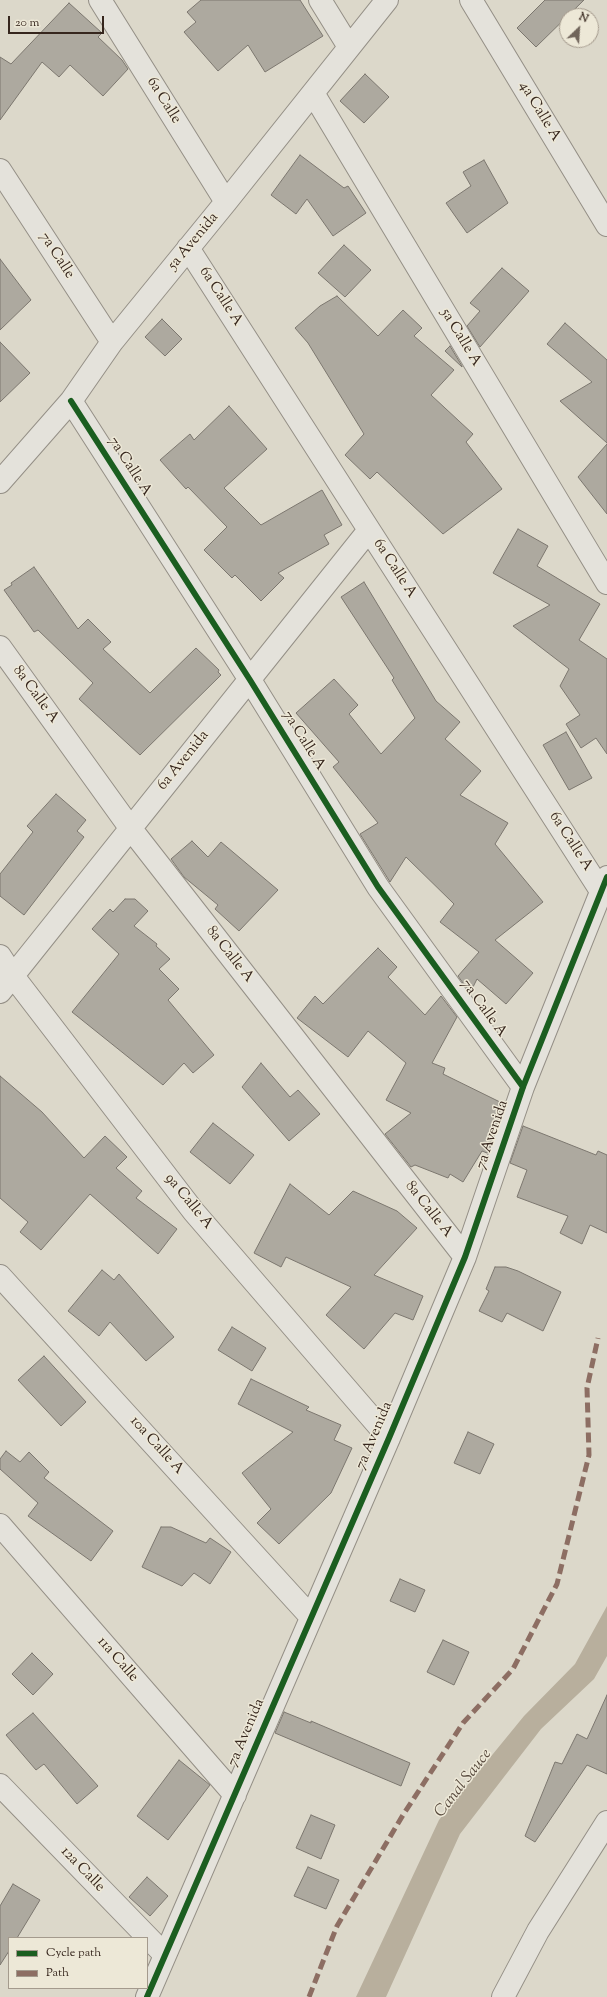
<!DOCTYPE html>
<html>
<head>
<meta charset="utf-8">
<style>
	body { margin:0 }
	#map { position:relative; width:607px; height:1997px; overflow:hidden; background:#dcd8ca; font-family:"Sorts Mill Goudy",serif }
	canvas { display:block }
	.legend { position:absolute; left:8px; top:1937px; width:140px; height:52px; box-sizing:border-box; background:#ede8d7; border:1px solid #a49a8d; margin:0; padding:5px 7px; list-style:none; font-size:12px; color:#36261d }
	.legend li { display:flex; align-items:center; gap:8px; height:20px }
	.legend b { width:20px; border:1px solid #a49a8d }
	.north { position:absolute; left:559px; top:8px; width:40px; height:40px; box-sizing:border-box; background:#ede8d7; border:1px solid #a49a8d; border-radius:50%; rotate:25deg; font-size:11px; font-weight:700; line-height:16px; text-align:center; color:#36261d }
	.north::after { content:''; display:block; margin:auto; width:14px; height:18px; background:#70645a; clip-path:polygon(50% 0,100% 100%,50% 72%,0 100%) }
	.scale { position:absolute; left:8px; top:16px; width:96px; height:18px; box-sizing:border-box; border:2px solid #36261d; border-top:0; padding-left:5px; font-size:12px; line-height:14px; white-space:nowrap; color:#36261d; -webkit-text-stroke:3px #ede8d7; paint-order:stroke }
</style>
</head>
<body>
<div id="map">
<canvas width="607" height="1997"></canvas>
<ul class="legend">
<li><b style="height:5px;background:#1b5e20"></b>Cycle path</li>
<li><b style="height:5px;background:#8d6e63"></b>Path</li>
</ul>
<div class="north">N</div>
<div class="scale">20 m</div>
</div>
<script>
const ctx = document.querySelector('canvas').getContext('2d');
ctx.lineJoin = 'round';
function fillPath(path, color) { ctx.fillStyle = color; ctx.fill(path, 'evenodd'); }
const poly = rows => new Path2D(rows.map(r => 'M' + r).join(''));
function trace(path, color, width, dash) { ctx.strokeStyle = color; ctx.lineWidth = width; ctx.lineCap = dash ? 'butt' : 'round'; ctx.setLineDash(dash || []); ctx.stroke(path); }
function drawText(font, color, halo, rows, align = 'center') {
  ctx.font = font + ' "Sorts Mill Goudy",serif'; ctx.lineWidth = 3; ctx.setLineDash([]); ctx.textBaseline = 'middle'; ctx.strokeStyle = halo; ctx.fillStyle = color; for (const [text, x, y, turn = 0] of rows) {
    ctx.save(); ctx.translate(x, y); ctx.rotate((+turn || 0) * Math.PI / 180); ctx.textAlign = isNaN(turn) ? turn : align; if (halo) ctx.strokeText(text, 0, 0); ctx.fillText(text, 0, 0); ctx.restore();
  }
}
const water = poly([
	[607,1606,607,1656,594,1679,541,1729,460,1834,386,1997,356,1997,439,1820,524,1716,575,1664]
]);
const building = poly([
	[201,0,300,0,323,36,265,72,248,45,218,71,184,32,196,22,187,12,201,0],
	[545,0,584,0,536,47,517,28,545,0],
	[69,3,102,33,98,37,122,60,128,69,103,96,70,65,59,77,42,62,0,120,0,57,11,64,69,3],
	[365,74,389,97,364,123,340,101,365,74],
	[300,155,344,188,348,186,366,213,333,236,307,199,296,214,271,195,300,155],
	[484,160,508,203,467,233,446,203,471,186,463,172,484,160],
	[344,245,371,270,345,297,318,273,344,245],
	[0,259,31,300,0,330,0,259],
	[502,268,529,291,480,347,467,326,480,311,470,303,502,268],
	[337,296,378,336,403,310,422,328,414,336,454,370,431,395,473,434,466,442,502,489,443,534,377,472,370,479,345,455,364,434,308,343,295,328,320,306,337,296],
	[162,319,182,339,165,356,145,337,162,319],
	[565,323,607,360,607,443,560,401,592,382,547,344,565,323],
	[0,342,30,373,0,402,0,342],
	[450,346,462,366,462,367,445,351,450,346],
	[229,406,267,449,224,488,261,525,322,490,342,525,324,535,329,544,278,573,284,578,261,601,235,575,232,578,204,550,227,527,188,487,186,489,160,460,190,434,194,440,229,406],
	[607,444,607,514,578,477,607,444],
	[518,529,548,546,537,566,600,604,579,640,607,659,607,754,596,738,581,748,566,724,580,715,560,686,569,669,513,626,550,605,493,573,518,529],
	[34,567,78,629,88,619,111,642,103,649,150,693,196,648,219,670,218,672,221,675,140,755,79,699,93,683,38,630,34,632,4,590,12,585,11,583,34,567],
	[364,582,436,701,460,722,445,739,481,771,460,795,508,823,495,844,543,902,495,940,533,973,506,1004,477,979,470,993,458,976,479,952,440,922,454,904,406,857,390,882,360,834,378,823,333,767,339,762,296,713,334,679,358,705,349,714,381,754,415,718,392,680,394,678,341,597,364,582],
	[566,732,592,778,569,790,543,745,566,732],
	[56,794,86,820,77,831,84,837,24,915,0,896,0,874,33,832,27,826,56,794],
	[192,841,208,857,221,842,278,890,239,931,215,909,218,905,184,877,171,859,192,841],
	[125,899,135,899,148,911,134,926,157,944,156,946,170,959,159,969,179,989,168,1000,214,1055,193,1073,184,1063,163,1085,72,1012,119,954,92,929,110,909,113,912,125,899],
	[378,948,397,967,388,977,425,1015,441,996,457,1017,432,1063,445,1068,443,1074,504,1104,498,1115,500,1116,487,1153,482,1151,463,1182,450,1174,448,1178,415,1165,411,1167,385,1134,411,1113,386,1100,406,1063,368,1031,348,1057,297,1018,315,996,323,1004,378,948],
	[261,1063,290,1097,298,1090,320,1114,289,1141,242,1087,261,1063],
	[0,1076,42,1112,84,1158,105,1136,127,1157,116,1168,142,1191,136,1198,177,1229,158,1254,90,1194,41,1250,20,1232,28,1222,0,1198,0,1076],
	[213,1123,254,1155,230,1184,190,1152,213,1123],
	[523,1126,596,1155,598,1151,607,1155,607,1233,590,1225,582,1244,560,1233,568,1216,517,1197,527,1170,510,1163,523,1126],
	[290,1184,329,1215,353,1191,397,1211,417,1228,374,1275,423,1296,413,1320,395,1313,364,1349,326,1315,351,1287,286,1257,281,1267,254,1253,290,1184],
	[495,1267,506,1267,518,1271,561,1292,543,1331,507,1313,502,1322,479,1311,489,1291,486,1289,495,1267],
	[102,1270,114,1280,119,1274,174,1337,146,1361,110,1322,99,1336,68,1311,102,1270],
	[232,1327,266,1348,252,1371,218,1350,232,1327],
	[44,1356,86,1402,61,1426,18,1380,44,1356],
	[251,1379,309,1407,306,1410,341,1425,334,1440,352,1448,331,1493,279,1544,257,1523,271,1509,242,1473,293,1432,238,1404,251,1379],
	[468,1432,494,1444,480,1474,454,1463,468,1432],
	[6,1451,20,1462,29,1452,49,1472,44,1478,113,1531,91,1561,28,1516,38,1503,0,1469,0,1459,6,1451],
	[161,1527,171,1527,206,1543,210,1538,231,1552,210,1584,194,1573,182,1586,142,1567,161,1527],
	[400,1579,425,1590,415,1612,390,1601,400,1579],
	[443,1640,469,1652,454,1685,427,1672,443,1640],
	[32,1653,53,1674,33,1695,12,1674,32,1653],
	[607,1695,607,1774,587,1765,535,1842,525,1836,555,1762,562,1764,577,1734,587,1739,607,1695],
	[284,1712,311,1723,311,1721,410,1763,401,1786,275,1733,284,1712],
	[33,1713,98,1786,77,1804,44,1764,36,1770,6,1735,33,1713],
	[179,1760,210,1785,168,1840,137,1816,179,1760],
	[311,1815,335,1825,321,1859,296,1848,311,1815],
	[308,1867,339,1880,326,1909,294,1896,308,1867],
	[147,1877,168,1896,150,1916,129,1897,147,1877],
	[13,1884,40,1900,17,1938,9,1938,9,1951,0,1965,0,1906,13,1884]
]);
const minor = poly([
	[100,0,226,202],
	[320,0,349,47],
	[471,0,607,225],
	[313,93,607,583],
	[0,170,112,342],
	[188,248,601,891],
	[71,401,250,680,378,887,523,1087],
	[0,482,71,401,112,342,226,202,387,0],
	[0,647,131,829,465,1257],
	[0,956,13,976,194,1212,389,1438],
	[0,992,369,530],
	[0,1276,311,1617],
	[0,1525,235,1795],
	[0,1785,165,1955],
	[147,1997,389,1438,465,1257,523,1087,607,877],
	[503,1997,538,1931,607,1822]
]);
const quiet = poly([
	[309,1997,337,1926,403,1815,463,1723,513,1669,557,1584,589,1455,587,1388,598,1338]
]);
const cycleway = poly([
	[71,401,250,680,378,887,523,1087],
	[147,1997,389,1438,465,1257,523,1087,607,877]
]);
const streetNames = [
	["6a Calle",163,101,58],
	["4a Calle A",539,112,59],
	["5a Avenida",194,242,-50],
	["7a Calle",56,256,57],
	["6a Calle A",220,297,57],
	["5a Calle A",460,338,59],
	["7a Calle A",129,467,57],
	["6a Calle A",394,569,57],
	["8a Calle A",35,695,54],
	["7a Calle A",303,741,58],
	["6a Avenida",184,761,-51],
	["6a Calle A",570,842,57],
	["8a Calle A",229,955,52],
	["7a Calle A",483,1009,54],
	["7a Avenida",493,1135,-71],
	["9a Calle A",188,1202,51],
	["8a Calle A",428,1210,52],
	["7a Avenida",375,1436,-67],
	["10a Calle A",156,1446,48],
	["11a Calle",117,1660,49],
	["7a Avenida",247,1733,-67],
	["12a Calle",82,1870,46]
];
const waterNames = [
	["Canal Sauce",464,1784,-52]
];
fillPath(water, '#b8af9d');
fillPath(building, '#ada99f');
trace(building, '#7c776f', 1);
trace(minor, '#948f86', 24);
trace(minor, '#e4e2db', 22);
trace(quiet, '#8d6e63', 5, [10, 5]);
trace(cycleway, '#1b5e20', 6);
drawText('15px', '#36261d', '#ede8d7', streetNames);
drawText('italic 16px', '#584a3e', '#ede8d7', waterNames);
</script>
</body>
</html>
